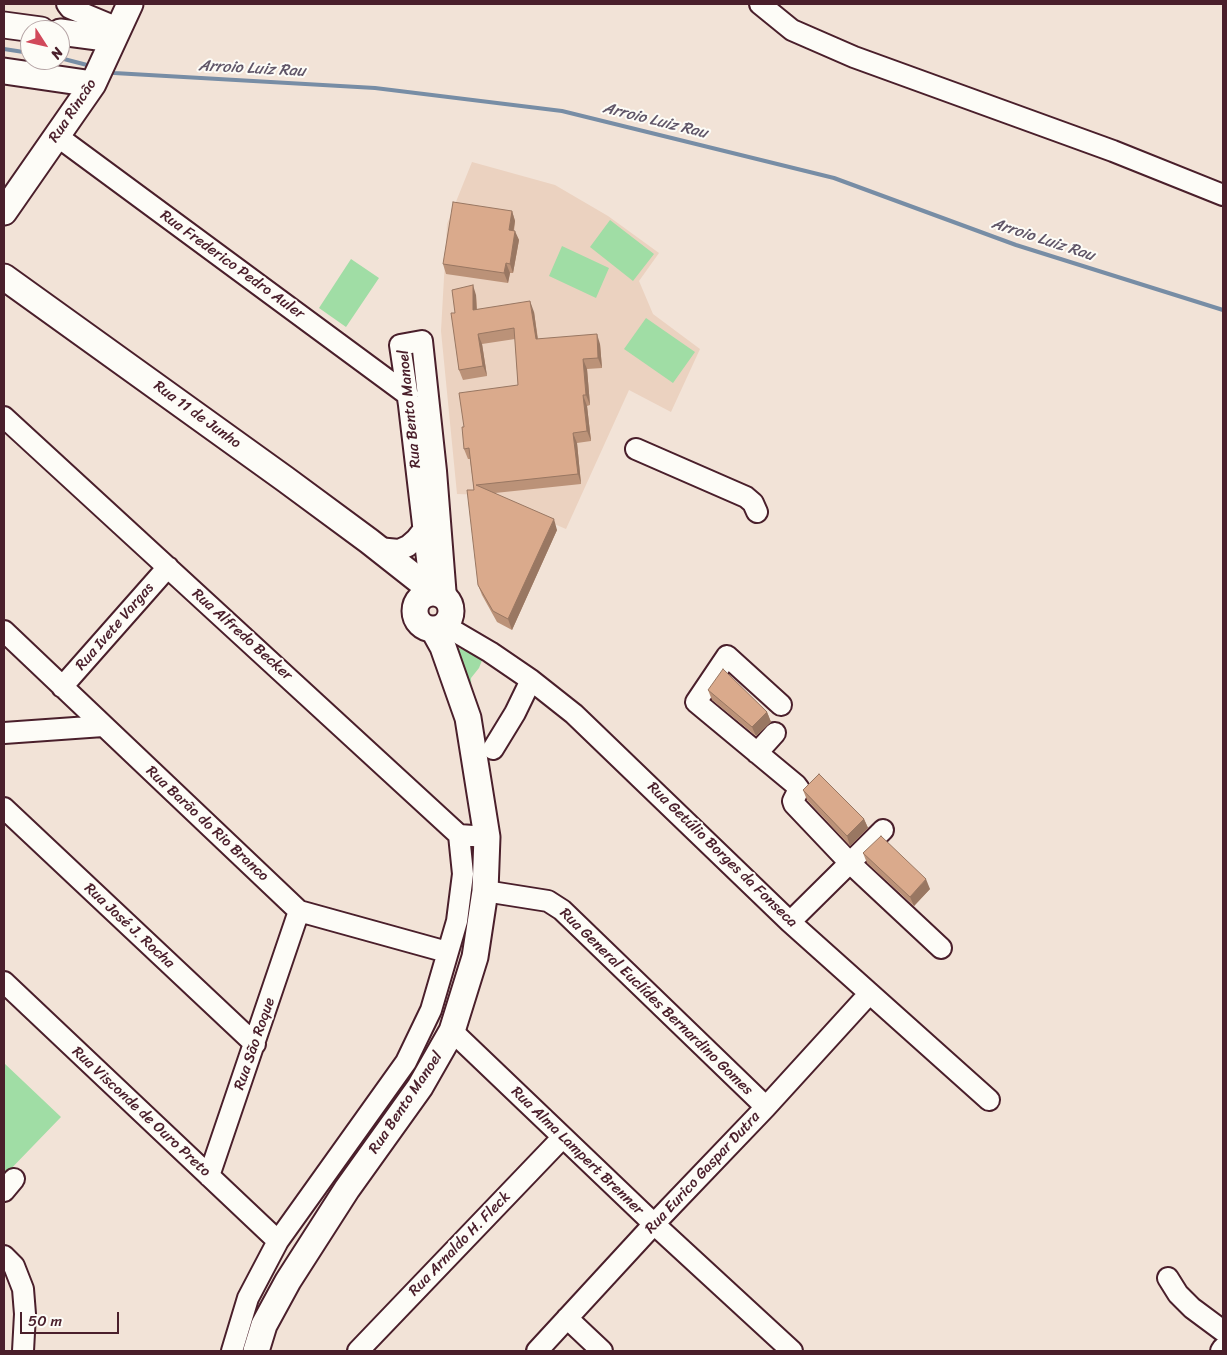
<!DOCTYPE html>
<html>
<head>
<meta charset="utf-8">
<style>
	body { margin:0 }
	#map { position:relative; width:1227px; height:1355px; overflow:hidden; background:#f2e3d7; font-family:Sriracha,sans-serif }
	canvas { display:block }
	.frame { position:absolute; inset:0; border:5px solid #4a1f2b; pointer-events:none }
	.north { position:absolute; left:20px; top:20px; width:50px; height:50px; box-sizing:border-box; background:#fdfcf7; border:1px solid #b5a4a5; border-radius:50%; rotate:125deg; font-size:14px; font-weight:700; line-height:20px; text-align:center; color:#4a1f2b }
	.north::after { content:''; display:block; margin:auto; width:18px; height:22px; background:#d1495b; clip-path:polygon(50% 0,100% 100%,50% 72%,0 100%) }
	.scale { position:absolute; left:20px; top:1312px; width:99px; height:22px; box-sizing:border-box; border:2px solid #4a1f2b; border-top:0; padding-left:6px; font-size:15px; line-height:18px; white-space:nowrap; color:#4a1f2b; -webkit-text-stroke:4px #fdfcf7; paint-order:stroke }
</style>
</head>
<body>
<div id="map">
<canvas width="1227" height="1355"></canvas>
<div class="frame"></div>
<div class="north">N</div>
<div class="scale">50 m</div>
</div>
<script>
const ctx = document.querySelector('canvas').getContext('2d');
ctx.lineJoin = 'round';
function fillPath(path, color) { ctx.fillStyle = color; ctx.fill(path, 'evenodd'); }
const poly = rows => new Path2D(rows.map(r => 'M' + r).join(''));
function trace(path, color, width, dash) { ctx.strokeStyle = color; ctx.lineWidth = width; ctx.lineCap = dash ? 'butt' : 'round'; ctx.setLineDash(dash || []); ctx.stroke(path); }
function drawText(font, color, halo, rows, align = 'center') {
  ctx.font = font + ' Sriracha,sans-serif'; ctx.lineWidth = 4; ctx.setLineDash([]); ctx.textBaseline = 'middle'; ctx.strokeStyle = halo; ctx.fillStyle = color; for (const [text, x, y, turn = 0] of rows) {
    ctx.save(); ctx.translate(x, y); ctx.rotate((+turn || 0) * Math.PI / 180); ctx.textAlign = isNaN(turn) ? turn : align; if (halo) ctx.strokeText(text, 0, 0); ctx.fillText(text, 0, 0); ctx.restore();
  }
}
const built = poly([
	[472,162,555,185,608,216,659,253,639,281,653,314,700,349,671,412,629,390,566,529,485,495,457,494,441,331,447,224]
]);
const green = poly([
	[610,220,654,254,633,281,590,247],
	[562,246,609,268,596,298,549,276],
	[351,259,379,278,346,327,319,308],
	[646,318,695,352,673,383,624,349],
	[449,644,483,658,479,668,471,678,472,703],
	[4,1063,61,1117,4,1176]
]);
const stream = poly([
	[4,49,30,53],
	[60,58,91,66],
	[108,71,114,73,375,88,562,111,834,178,1016,245,1223,310]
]);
const minor = poly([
	[67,4,70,8,118,28],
	[760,4,792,30,854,57,1113,151,1223,195],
	[57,136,408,395],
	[4,417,459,835,487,837],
	[636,449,746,497,753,503,757,512],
	[378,548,399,550,408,546,416,539,424,529],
	[431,593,409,405,400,345,422,341,436,471,446,598],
	[444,625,490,652,531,680,574,714,790,922,989,1100],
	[4,631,299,911,447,952],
	[62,687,168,567],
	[781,705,727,656,696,702,796,785,799,789,793,801,794,804,850,863,941,948],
	[4,733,103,726],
	[493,749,515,713,531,680],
	[757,753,775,733],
	[4,808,255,1044],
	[485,891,548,901,562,910,766,1107],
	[790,922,883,830],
	[4,982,278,1241],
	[452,1031,654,1224,792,1351],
	[209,1176,299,911],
	[4,1191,14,1179],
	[4,1256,14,1266,23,1289,25,1314,23,1351],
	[1168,1278,1178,1294,1192,1308,1223,1331],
	[567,1318,602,1351],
	[232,1351,248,1298,278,1241,406,1062,431,1010,457,921,463,874,459,835],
	[358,1351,563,1137],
	[537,1351,654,1224,766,1107,869,994],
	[1221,1351,1223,1348]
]);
const major = poly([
	[4,25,41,30],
	[60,32,113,39],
	[4,71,93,84],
	[4,212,93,84,130,4],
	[4,277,285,479,369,541,421,582,431,593],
	'415 611a18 18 0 1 1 36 0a18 18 0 1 1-36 0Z',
	[256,1351,264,1325,288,1281,347,1189,420,1087,452,1031,475,957,485,891,487,837,468,718,443,647,433,629]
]);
const wall = poly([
	[512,211,515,221,514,231,519,240,513,273,510,273,508,283,446,274,443,264],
	[476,295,477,309,534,312,538,339,600,344,602,368,587,369,590,405,587,406,591,441,577,443,581,484,495,493,557,530,512,630,497,622,482,595,478,585,474,490,470,459,468,459,464,449,464,427,518,385,515,339,482,344,487,376,463,380,459,370,455,313],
	[708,690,767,712,771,722,756,736,712,700],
	[803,790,864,819,868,828,850,846,807,800],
	[863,853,930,889,914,906,867,863]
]);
const shadedWall = poly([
	[512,211,515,221,512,239,509,230],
	[515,231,519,240,513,273,510,264],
	[506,263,510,273,508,283,504,273],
	[473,285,476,295,477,320,473,310],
	[530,301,534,312,539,349,536,339],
	[478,334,482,344,487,376,483,366],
	[597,334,600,344,602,368,598,358],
	[583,359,587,369,590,405,586,395],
	[583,395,587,406,591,441,587,431],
	[573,433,577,443,581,484,578,474],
	[554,519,557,530,512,630,508,619],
	[767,712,771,722,756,736,752,727],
	[864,819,868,828,850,846,847,836],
	[926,879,930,889,914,906,910,897]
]);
const building = poly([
	[453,202,512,211,509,230,515,231,510,264,506,263,504,273,443,264,453,202],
	[473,285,473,310,530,301,536,339,597,334,598,358,583,359,586,395,583,395,587,431,573,433,578,474,476,485,554,519,508,619,493,611,478,585,467,490,474,490,469,448,464,449,462,427,464,427,459,393,518,385,514,328,478,334,483,366,459,370,451,313,455,313,452,290,473,285],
	[723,669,767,712,752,727,708,690,723,669],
	[819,774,864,819,847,836,803,790,819,774],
	[881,836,926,879,910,897,863,853,881,836]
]);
const streetNames = [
	["Rua Rincão",73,111,-56],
	["Rua Frederico Pedro Auler",232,265,36],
	["Rua Bento Manoel",410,409,-96],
	["Rua 11 de Junho",197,415,36],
	["Rua Ivete Vargas",115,627,-49],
	["Rua Alfredo Becker",242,635,42],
	["Rua Barão do Rio Branco",207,824,43],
	["Rua Getúlio Borges da Fonseca",722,855,44],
	["Rua José J. Rocha",129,926,43],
	["Rua General Euclídes Bernardino Gomes",656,1002,44],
	["Rua São Roque",255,1044,-71],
	["Rua Bento Manoel",406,1103,-56],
	["Rua Visconde de Ouro Preto",141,1112,43],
	["Rua Alma Lampert Brenner",577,1151,44],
	["Rua Eurico Gaspar Dutra",703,1173,-47],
	["Rua Arnaldo H. Fleck",460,1244,-46]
];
const waterNames = [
	["Arroio Luiz Rau",252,69,3],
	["Arroio Luiz Rau",655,121,14],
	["Arroio Luiz Rau",1043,240,18]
];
fillPath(built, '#ebd2c0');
fillPath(green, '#a0dda5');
trace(stream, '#778da5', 4);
trace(minor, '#4a1f2b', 24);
trace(major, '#4a1f2b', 29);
trace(minor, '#fdfcf7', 20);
trace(major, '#fdfcf7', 25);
fillPath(wall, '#bb9278');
fillPath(shadedWall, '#997762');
fillPath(building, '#daaa8c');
trace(building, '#997762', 1);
drawText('15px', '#4a1f2b', '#fdfcf7', streetNames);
drawText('italic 16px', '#605668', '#fdfcf7', waterNames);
</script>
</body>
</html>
